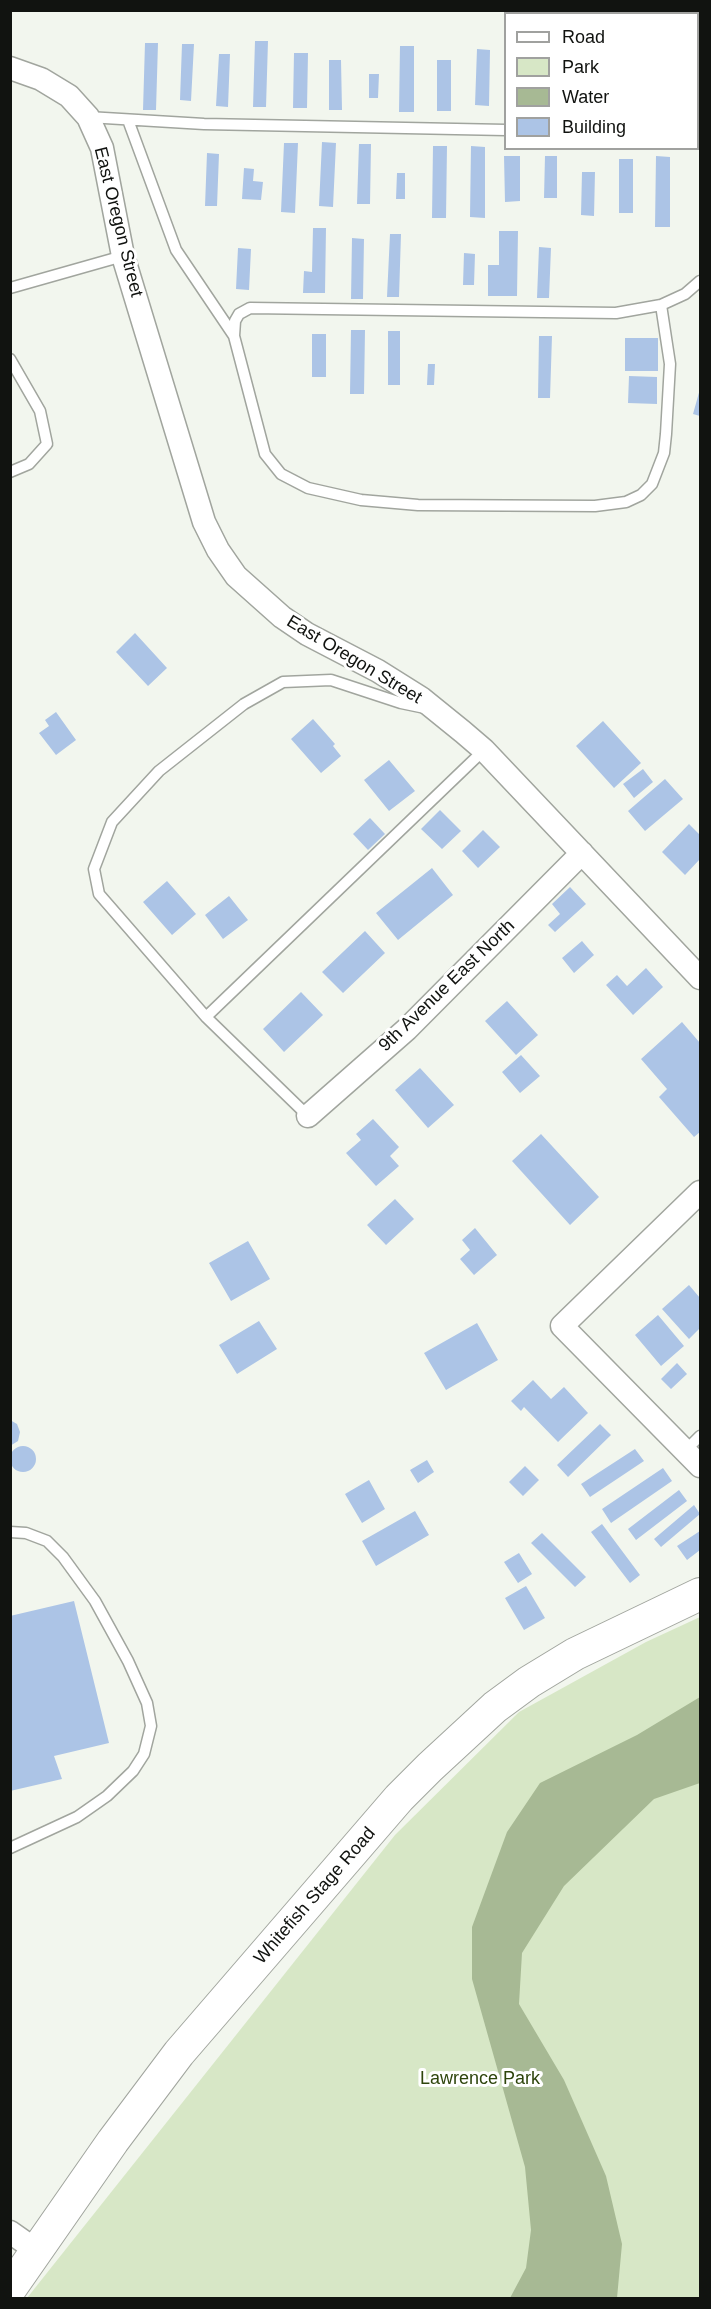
<!DOCTYPE html>
<html>
<head>
<meta charset="utf-8">
<style>
	body { margin:0 }
	#map { position:relative; width:711px; height:2309px; overflow:hidden; background:#f2f6ee; font-family:Arial,sans-serif }
	canvas { display:block }
	.frame { position:absolute; inset:0; border:12px solid #111310; pointer-events:none }
	.legend { position:absolute; left:504px; top:12px; width:195px; height:138px; box-sizing:border-box; background:#fff; border:2px solid #a0a19f; margin:0; padding:8px 10px; list-style:none; font-size:18px; color:#111310 }
	.legend li { display:flex; align-items:center; gap:12px; height:30px }
	.legend b { width:30px; border:2px solid #a0a19f }
</style>
</head>
<body>
<div id="map">
<canvas width="711" height="2309"></canvas>
<div class="frame"></div>
<ul class="legend">
<li><b style="height:8px;background:#fff"></b>Road</li>
<li><b style="height:16px;background:#d7e7c6"></b>Park</li>
<li><b style="height:16px;background:#a7b994"></b>Water</li>
<li><b style="height:16px;background:#acc4e6"></b>Building</li>
</ul>
</div>
<script>
const ctx = document.querySelector('canvas').getContext('2d');
ctx.lineJoin = 'round';
function fillPath(path, color) { ctx.fillStyle = color; ctx.fill(path, 'evenodd'); }
const poly = rows => new Path2D(rows.map(r => 'M' + r).join(''));
function trace(path, color, width, dash) { ctx.strokeStyle = color; ctx.lineWidth = width; ctx.lineCap = dash ? 'butt' : 'round'; ctx.setLineDash(dash || []); ctx.stroke(path); }
function drawText(font, color, halo, rows, align = 'center') {
  ctx.font = font + ' Arial,sans-serif'; ctx.lineWidth = 6; ctx.setLineDash([]); ctx.textBaseline = 'middle'; ctx.strokeStyle = halo; ctx.fillStyle = color; for (const [text, x, y, turn = 0] of rows) {
    ctx.save(); ctx.translate(x, y); ctx.rotate((+turn || 0) * Math.PI / 180); ctx.textAlign = isNaN(turn) ? turn : align; if (halo) ctx.strokeText(text, 0, 0); ctx.fillText(text, 0, 0); ctx.restore();
  }
}
const green = poly([
	[700,1617,700,2298,27,2298,395,1835,519,1712,646,1642]
]);
const water = poly([
	[700,1697,700,1783,654,1799,564,1886,522,1953,519,2004,564,2080,606,2176,622,2244,617,2298,510,2298,526,2268,531,2230,525,2167,472,1979,472,1927,507,1832,540,1783,637,1735]
]);
const building = poly([
	[255,41,268,41,266,107,253,107],
	[145,43,158,43,156,110,143,110],
	[182,44,194,44,191,101,180,100],
	[400,46,414,46,414,112,399,112],
	[477,49,490,50,489,106,475,105],
	[294,53,308,53,307,108,293,108],
	[219,54,230,54,228,107,216,106],
	[329,60,341,60,342,110,329,110],
	[437,60,451,60,451,111,437,111],
	[369,74,379,74,378,98,369,98],
	[322,142,336,143,333,207,319,206],
	[284,143,298,143,295,213,281,212],
	[359,144,371,144,370,204,357,204],
	[433,146,447,146,446,218,432,218],
	[471,146,485,147,485,218,470,217],
	[207,153,219,154,217,206,205,206],
	[504,156,520,156,520,201,505,202],
	[545,156,557,156,557,198,544,198],
	[656,156,670,157,670,227,655,227],
	[619,159,633,159,633,213,619,213],
	[244,168,254,169,253,181,263,182,261,200,242,199],
	[582,172,595,172,594,216,581,215],
	[397,173,405,173,405,199,396,199],
	[313,228,326,228,325,293,303,293,304,271,312,272],
	[499,231,518,231,517,296,488,296,488,265,499,265],
	[390,234,401,234,399,297,387,297],
	[352,238,364,239,363,299,351,299],
	[539,247,551,248,549,298,537,298],
	[238,248,251,249,249,290,236,289],
	[464,253,475,254,474,285,463,285],
	[351,330,365,330,364,394,350,394],
	[388,331,400,331,400,385,388,385],
	[312,334,326,334,326,377,312,377],
	[539,336,552,336,550,398,538,398],
	[625,338,658,338,658,371,625,371],
	[428,364,435,364,434,385,427,385],
	[629,376,657,377,657,404,628,403],
	[700,389,700,416,693,414],
	[135,633,167,668,148,686,116,652],
	[56,712,76,740,56,755,39,733,49,726,45,720],
	[313,719,335,744,333,746,341,756,321,773,291,739],
	[603,721,641,763,614,788,576,746],
	[389,760,415,791,389,811,364,780],
	[643,769,653,782,634,798,623,784],
	[665,779,683,799,645,831,628,811],
	[440,810,461,831,442,849,421,829],
	[370,818,385,834,368,850,353,834],
	[689,824,700,835,700,859,685,875,662,852],
	[483,830,500,847,478,868,462,851],
	[432,868,453,895,398,940,376,913],
	[167,881,196,914,172,935,143,902],
	[570,887,586,904,555,932,548,925,560,914,552,904],
	[229,896,248,920,223,939,205,915],
	[365,931,385,953,343,993,322,972],
	[582,941,594,955,574,973,562,958],
	[646,968,663,987,633,1015,606,985,617,975,627,986],
	[301,992,323,1015,284,1052,263,1029],
	[507,1001,538,1035,516,1055,485,1021],
	[682,1022,700,1043,700,1132,694,1137,659,1097,667,1089,641,1059],
	[521,1055,540,1076,520,1093,502,1072],
	[420,1068,454,1105,428,1128,395,1090],
	[373,1119,399,1147,390,1156,399,1166,376,1186,346,1153,361,1140,356,1134],
	[541,1134,599,1197,570,1225,512,1161],
	[395,1199,414,1219,386,1245,367,1225],
	[475,1228,497,1255,474,1275,460,1259,470,1250,462,1240],
	[248,1241,270,1279,231,1301,209,1263],
	[689,1285,700,1298,700,1328,689,1339,662,1309],
	[658,1315,684,1346,661,1366,635,1335],
	[259,1321,277,1349,237,1374,219,1345],
	[477,1323,498,1360,446,1390,424,1353],
	[677,1363,687,1374,671,1389,661,1379],
	[533,1380,551,1399,564,1387,588,1413,558,1442,524,1407,521,1411,511,1401],
	[10,1420,17,1424,20,1432,18,1441,10,1446],
	[600,1424,611,1435,568,1477,557,1465],
	'10 1459a13 13 0 1 1 26 0a13 13 0 1 1-26 0Z',
	[635,1449,644,1461,590,1497,581,1484],
	[427,1460,434,1472,418,1483,410,1470],
	[525,1466,539,1480,523,1496,509,1482],
	[663,1468,672,1481,611,1523,602,1509],
	[369,1480,385,1509,362,1523,345,1494],
	[679,1490,687,1501,636,1540,628,1529],
	[694,1505,700,1514,661,1547,654,1539],
	[415,1511,429,1535,376,1566,362,1541],
	[602,1524,640,1575,630,1583,591,1532],
	[700,1531,700,1550,687,1560,677,1546],
	[542,1533,586,1577,575,1587,531,1543],
	[519,1553,532,1574,518,1583,504,1562],
	[526,1586,545,1618,524,1630,505,1598],
	[74,1601,109,1743,54,1756,62,1779,10,1791,10,1616]
]);
const service = poly([
	[88,117,204,124,506,130],
	[128,120,176,250,234,336,265,454,281,474,308,488,361,500,418,505,595,506,626,502,641,495,652,484,664,453,666,434,670,364,661,305],
	[698,133,700,133],
	[10,288,123,256],
	[234,336,235,321,239,314,250,308,616,313,661,305,685,294,700,281],
	[10,359,40,411,47,444,29,464,10,472],
	[206,1017,484,750],
	[308,1116,206,1017,99,894,94,869,112,822,159,771,244,704,283,682,331,680,401,703,425,708],
	[686,1450,700,1436],
	[10,1532,26,1533,47,1541,63,1557,95,1601,128,1661,147,1703,151,1726,144,1754,133,1771,107,1796,77,1817,10,1848]
]);
const minor = poly([
	[10,68,41,79,69,96,88,117,102,148,123,256,204,522,218,550,236,576,282,617,307,634,378,671,421,698,463,732,484,750,700,978],
	[308,1116,407,1029,582,853],
	[700,1192,562,1326,700,1466],
	[10,2232,37,2251]
]);
const secondary = poly([
	[10,2289,113,2141,179,2053,399,1798,430,1767,495,1707,529,1682,575,1654,700,1594]
]);
const streetNames = [
	["East Oregon Street",118,222,76],
	["East Oregon Street",354,660,31],
	["9th Avenue East North",447,986,-44],
	["Whitefish Stage Road",315,1896,-49]
];
const parkNames = [
	["Lawrence Park",480,2079]
];
fillPath(green, '#d7e7c6');
fillPath(water, '#a7b994');
fillPath(building, '#acc4e6');
trace(service, '#a1a59e', 13);
trace(minor, '#a1a59e', 25);
trace(secondary, '#a1a59e', 34);
trace(service, '#fff', 10);
trace(minor, '#fff', 22);
trace(secondary, '#fff', 32);
drawText('18px', '#111310', '#fff', streetNames);
drawText('18px', '#2e450c', '#fff', parkNames);
</script>
</body>
</html>
